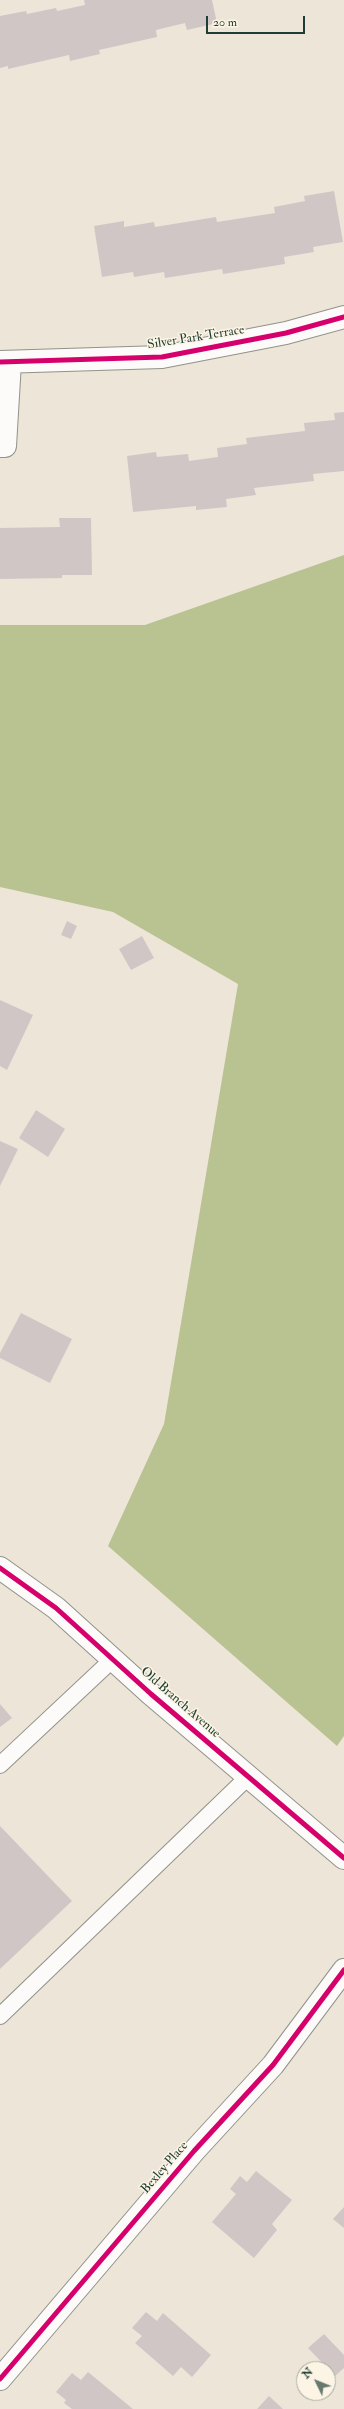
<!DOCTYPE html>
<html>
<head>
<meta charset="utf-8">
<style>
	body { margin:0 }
	#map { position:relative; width:344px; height:2409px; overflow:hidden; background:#ede5d8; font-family:"IM FELL Double Pica",serif }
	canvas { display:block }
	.north { position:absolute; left:296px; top:2361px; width:40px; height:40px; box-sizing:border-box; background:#fcf5e5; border:1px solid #a4ab9e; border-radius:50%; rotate:313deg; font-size:11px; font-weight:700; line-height:16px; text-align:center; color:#1f3d34 }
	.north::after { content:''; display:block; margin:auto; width:14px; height:18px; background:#67786d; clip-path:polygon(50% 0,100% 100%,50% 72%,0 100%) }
	.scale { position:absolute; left:206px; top:16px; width:99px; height:18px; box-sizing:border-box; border:2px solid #1f3d34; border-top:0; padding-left:5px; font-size:12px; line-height:14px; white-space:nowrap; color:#1f3d34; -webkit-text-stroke:3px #fcf5e5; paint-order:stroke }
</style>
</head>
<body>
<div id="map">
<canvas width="344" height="2409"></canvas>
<div class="north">N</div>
<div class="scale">20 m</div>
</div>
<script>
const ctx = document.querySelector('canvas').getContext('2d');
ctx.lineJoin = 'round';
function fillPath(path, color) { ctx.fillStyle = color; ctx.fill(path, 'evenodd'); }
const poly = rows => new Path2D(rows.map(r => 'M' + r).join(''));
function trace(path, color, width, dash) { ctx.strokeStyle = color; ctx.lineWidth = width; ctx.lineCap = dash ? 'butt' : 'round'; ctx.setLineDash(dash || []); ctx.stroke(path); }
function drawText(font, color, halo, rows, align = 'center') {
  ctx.font = font + ' "IM FELL Double Pica",serif'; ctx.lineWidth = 3; ctx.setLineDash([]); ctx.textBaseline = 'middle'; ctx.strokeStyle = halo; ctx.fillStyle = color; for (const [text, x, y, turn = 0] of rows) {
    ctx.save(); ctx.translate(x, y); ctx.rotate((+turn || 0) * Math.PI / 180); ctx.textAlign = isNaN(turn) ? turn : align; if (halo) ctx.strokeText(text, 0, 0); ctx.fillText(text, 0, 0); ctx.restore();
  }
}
const forest = poly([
	[344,555,344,1736,337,1746,108,1546,164,1424,238,984,113,912,0,887,0,625,145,625]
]);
const building = poly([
	[84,0,212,0,217,23,187,30,185,23,156,30,157,37,99,50,100,54,70,61,69,55,8,69,8,66,0,68,0,16,26,11,27,14,56,8,57,11,85,5],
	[334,191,343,242,313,247,314,252,284,257,285,264,223,274,222,269,165,278,164,272,134,277,133,272,102,277,94,226,124,221,124,227,154,222,155,227,216,217,217,222,275,213,274,207,305,201,304,196],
	[344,412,344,471,313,474,314,481,254,488,256,495,226,499,227,507,196,510,196,506,133,512,127,456,156,452,157,457,188,454,189,461,218,457,217,448,247,444,246,438,305,431,304,423,335,420,334,413],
	[59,518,91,518,92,575,62,575,62,578,0,579,0,528,60,527],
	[67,921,77,926,71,939,61,935],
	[142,936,154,958,131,970,119,949],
	[0,1000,33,1015,7,1070,0,1066],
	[36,1110,65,1129,48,1157,19,1138],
	[0,1141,18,1149,0,1186],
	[21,1313,72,1339,50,1383,0,1358,0,1353],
	[0,1704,12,1718,0,1727],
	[0,1826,72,1901,0,1969],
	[256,2171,292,2200,272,2224,277,2230,254,2258,212,2222,236,2194,230,2189,240,2176,247,2182],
	[344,2207,344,2228,333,2219],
	[146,2312,157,2321,163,2313,211,2355,192,2377,181,2367,173,2376,135,2343,142,2336,132,2328],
	[324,2334,344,2355,344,2368,335,2376,308,2348],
	[88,2372,133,2409,72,2409,64,2403,66,2400,56,2392,72,2373,81,2380],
	[269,2396,283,2409,257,2409]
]);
const service = poly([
	[0,1765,113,1659],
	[0,2016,249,1776]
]);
const minor = poly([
	[0,362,162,357,286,333,344,317],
	[0,446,5,446,10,362],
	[0,2379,194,2151,273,2065,344,1970]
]);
const tertiary = poly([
	[0,1568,56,1608,151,1694,344,1858]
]);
const cycleway = poly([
	[0,362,162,357,286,333,344,317],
	[0,1568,56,1608,151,1694,344,1858],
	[0,2379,194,2151,273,2065,344,1970]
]);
const streetNames = [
	["Silver Park Terrace",196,338,-9],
	["Old Branch Avenue",180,1703,41],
	["Bexley Place",165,2168,-49]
];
fillPath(forest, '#b9c291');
fillPath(building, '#d1c6c6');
trace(service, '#91928a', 18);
trace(minor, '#91928a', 24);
trace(tertiary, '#91928a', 24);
trace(service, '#fcfbf9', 16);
trace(minor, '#fcfbf9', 22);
trace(tertiary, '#fcfbf9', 22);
trace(cycleway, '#d6006c', 5);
drawText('13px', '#1f3d34', '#fcf5e5', streetNames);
</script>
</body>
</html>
